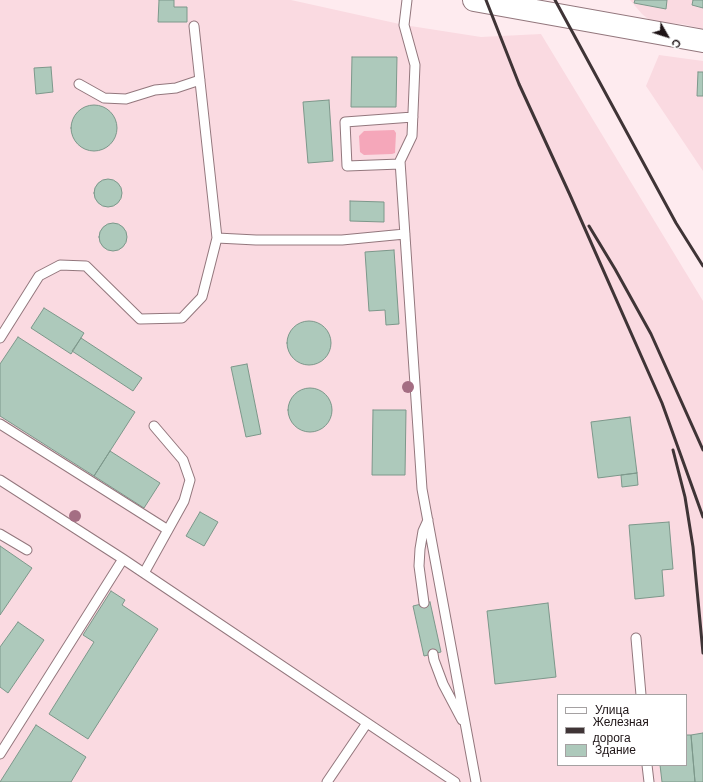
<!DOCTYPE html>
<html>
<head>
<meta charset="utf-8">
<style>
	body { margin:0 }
	#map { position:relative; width:703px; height:782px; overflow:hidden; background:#feebef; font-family:"DM Sans",sans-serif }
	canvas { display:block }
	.legend { position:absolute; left:557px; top:694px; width:130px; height:72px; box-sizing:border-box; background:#fff; border:1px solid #a5a1a2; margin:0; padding:5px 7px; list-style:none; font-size:12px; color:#1e1416 }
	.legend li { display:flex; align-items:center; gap:8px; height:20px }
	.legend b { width:20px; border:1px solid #a5a1a2 }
	.north { position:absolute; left:647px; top:16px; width:40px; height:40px; -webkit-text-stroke:3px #fff; paint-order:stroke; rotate:129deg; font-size:11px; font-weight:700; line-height:16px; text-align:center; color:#1e1416 }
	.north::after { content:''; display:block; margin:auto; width:14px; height:18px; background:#1e1416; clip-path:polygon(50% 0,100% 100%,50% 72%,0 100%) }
</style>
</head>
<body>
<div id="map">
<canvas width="703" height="782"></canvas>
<ul class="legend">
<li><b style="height:5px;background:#fff"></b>Улица</li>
<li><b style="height:5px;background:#3f3436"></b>Железная дорога</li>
<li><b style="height:11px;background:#adc9bb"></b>Здание</li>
</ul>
<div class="north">С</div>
</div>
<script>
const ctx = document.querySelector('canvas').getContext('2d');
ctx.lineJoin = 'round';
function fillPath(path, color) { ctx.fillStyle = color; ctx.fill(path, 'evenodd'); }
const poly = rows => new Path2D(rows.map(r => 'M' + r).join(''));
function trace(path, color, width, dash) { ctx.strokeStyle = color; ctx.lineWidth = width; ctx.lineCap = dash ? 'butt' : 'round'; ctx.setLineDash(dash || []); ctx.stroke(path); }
const built = poly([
	[0,0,291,0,404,25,481,37,541,34,703,301,703,782,0,782],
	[558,695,686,695,686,765,558,765],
	[630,0,703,0,703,29,682,24,652,22,642,14],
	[659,55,703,61,703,171,646,86]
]);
const green = poly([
	[394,130,396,133,395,153,392,154,364,155,360,152,359,136,364,131]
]);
const building = poly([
	[159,0,174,0,174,7,187,7,187,22,158,22,159,0],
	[635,0,667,0,666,9,634,3,635,0],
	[693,0,703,0,703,8,692,5,693,0],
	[352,57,397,57,396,107,351,107,352,57],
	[51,67,53,92,36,94,34,68,51,67],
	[698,72,703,72,703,96,697,96,698,72],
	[329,100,333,161,308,163,303,102,329,100],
	'71 128a23 23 0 1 1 46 0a23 23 0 1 1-46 0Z',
	'94 193a14 14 0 1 1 28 0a14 14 0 1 1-28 0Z',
	[350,201,384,202,384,222,350,221,350,201],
	'99 237a14 14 0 1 1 28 0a14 14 0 1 1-28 0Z',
	[394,250,399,324,386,325,385,310,369,311,365,252,394,250],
	[44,308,84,333,71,354,31,328,44,308],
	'287 343a22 22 0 1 1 44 0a22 22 0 1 1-44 0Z',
	[18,337,135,412,94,476,0,416,0,364,18,337],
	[81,338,142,378,133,391,72,351,81,338],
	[247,364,261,434,246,437,231,367,247,364],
	'288 410a22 22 0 1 1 44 0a22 22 0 1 1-44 0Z',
	[373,410,406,410,405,475,372,475,373,410],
	[630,417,637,473,598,478,591,422,630,417],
	[110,451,160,483,144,508,94,476,110,451],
	[637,473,638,485,622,487,621,475,637,473],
	[200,512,218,522,204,546,186,536,200,512],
	[669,522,673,569,662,570,664,596,635,599,629,525,669,522],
	[0,546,32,568,0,615,0,546],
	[111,591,125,600,122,605,158,629,88,739,49,714,94,642,83,635,111,591],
	[430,602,441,652,424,656,413,606,430,602],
	[548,603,556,677,495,684,487,611,548,603],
	[18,622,44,640,8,693,0,687,0,647,18,622],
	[36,725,86,757,71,782,0,782,36,725],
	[703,733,703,782,695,782,691,735,703,733],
	[686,735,691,735,695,782,662,782,660,765,686,765,686,735]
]);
const lane = poly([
	[407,0,404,25,415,65,412,136,400,161,422,489,476,782],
	[79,84,104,98,126,99,155,90,176,88,200,80],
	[400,164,347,166,345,122,413,117],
	[217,238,256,240,342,240,405,234],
	[0,338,39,276,60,265,86,266,140,319,182,318,202,297,217,238,194,26],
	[0,424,168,530],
	[0,480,123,559,455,782],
	[0,534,27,550],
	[144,573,184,501,190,480,183,460,154,426],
	[424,603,419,566,420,549,423,531,428,520],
	[636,638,641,695],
	[433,654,434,660,443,684,462,720],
	[0,754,123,559],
	[647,765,649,782],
	[327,782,367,723]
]);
const secondary = poly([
	[474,0,703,41]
]);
const rail = poly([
	[486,0,519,84,570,195,662,403,703,517],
	[555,0,676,223,703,266],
	[589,226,615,269,651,334,703,450],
	[673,450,685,497,693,547,703,653]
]);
const trees = [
	[408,387],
	[75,516]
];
fillPath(built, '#fadae1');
fillPath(green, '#f5a7ba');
fillPath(building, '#adc9bb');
trace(building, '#7d988b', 1);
trace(lane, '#93777d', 11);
trace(secondary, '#93777d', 24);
trace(lane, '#fff', 9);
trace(secondary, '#fff', 22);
trace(rail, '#3f3436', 3);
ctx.fillStyle = '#a46e83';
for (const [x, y] of trees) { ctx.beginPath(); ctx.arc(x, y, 6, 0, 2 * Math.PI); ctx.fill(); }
</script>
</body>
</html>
